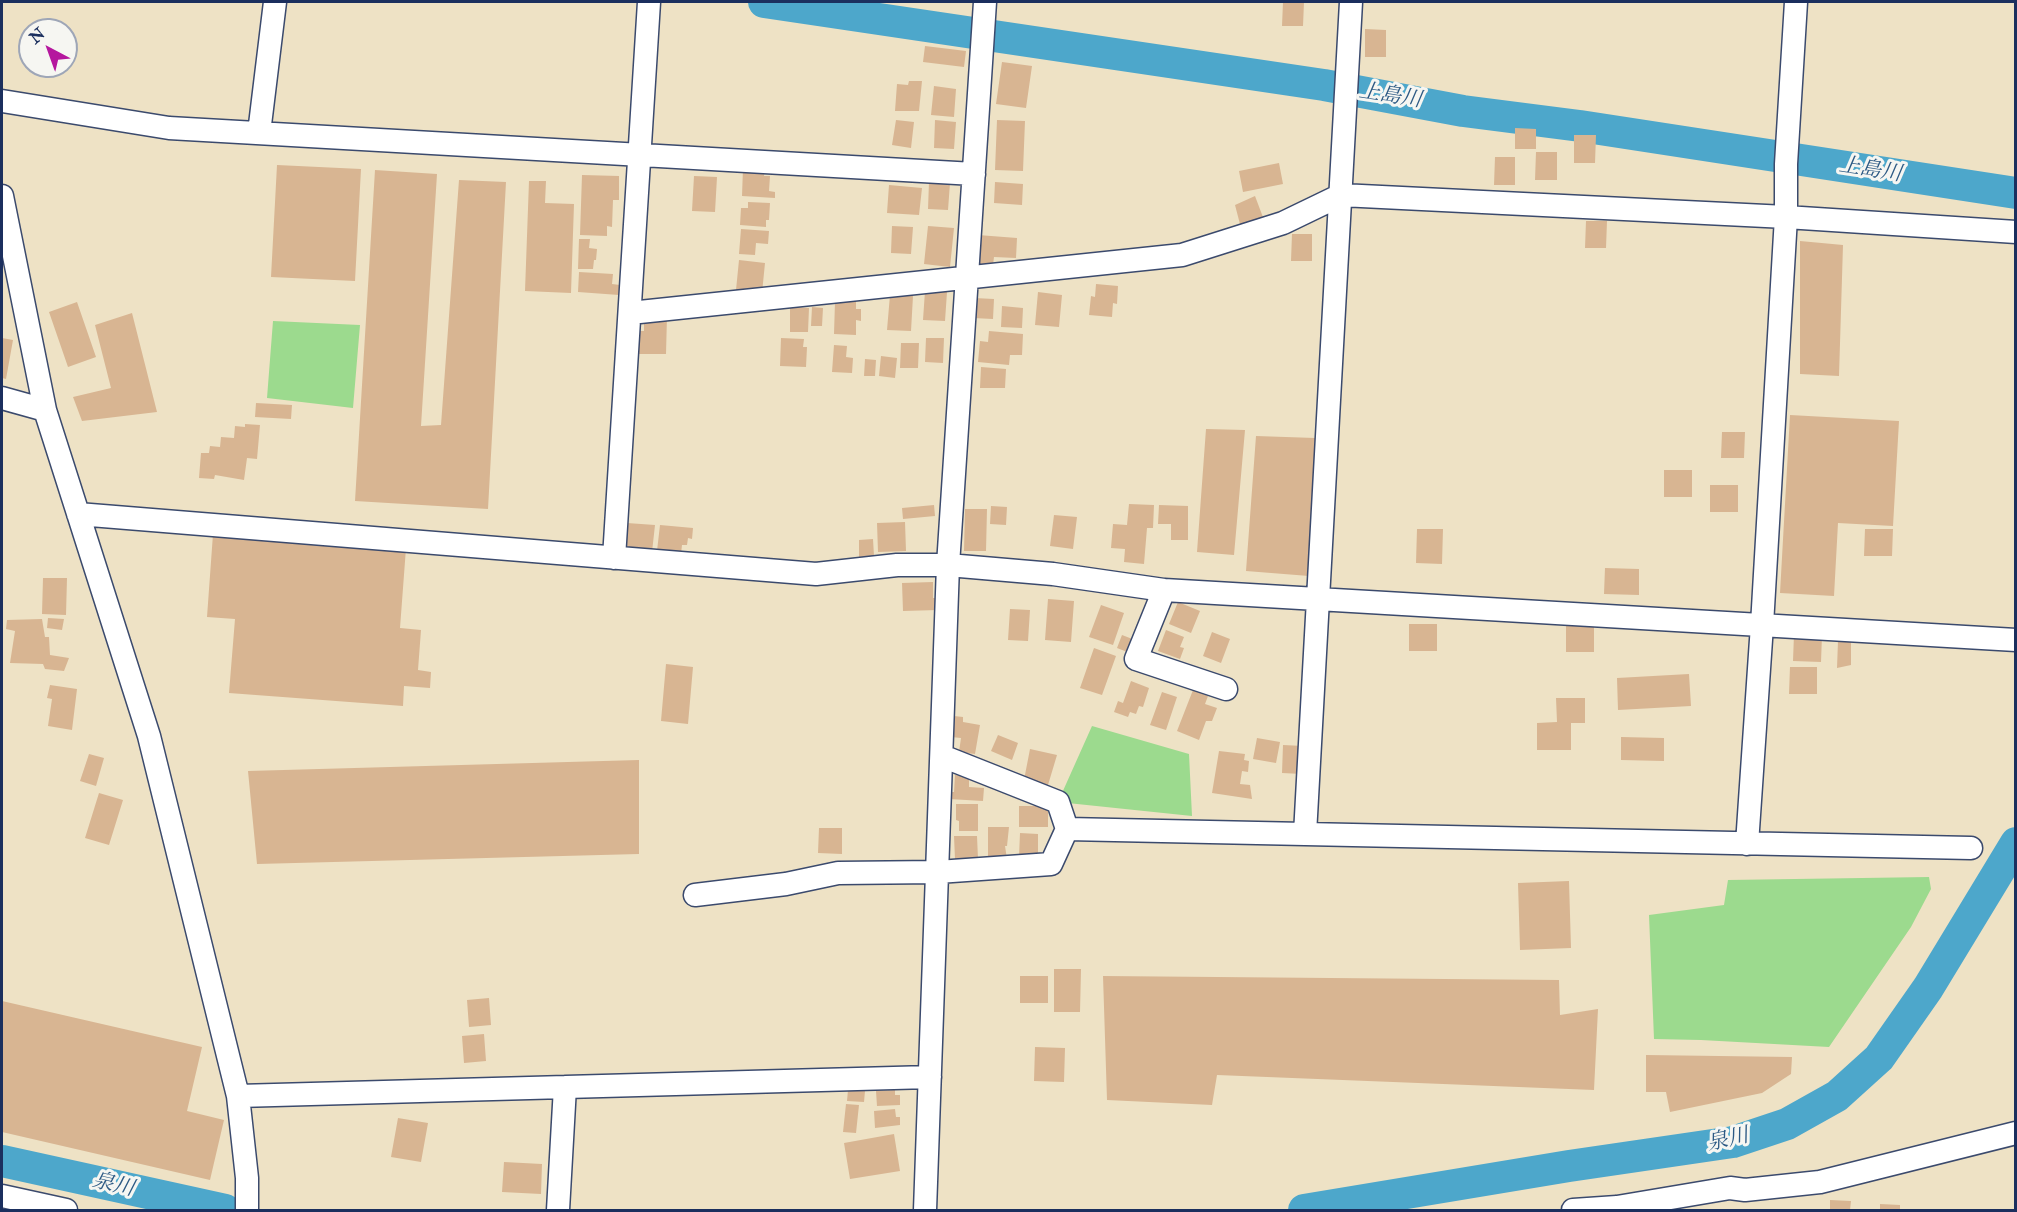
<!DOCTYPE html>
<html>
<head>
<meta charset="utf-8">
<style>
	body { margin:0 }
	#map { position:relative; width:2017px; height:1212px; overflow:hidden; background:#eee2c5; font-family:"IM FELL Double Pica",serif }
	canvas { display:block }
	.frame { position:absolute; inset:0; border:3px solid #1b2f5e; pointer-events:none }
	.north { position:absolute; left:18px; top:18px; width:60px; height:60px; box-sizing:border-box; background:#f6f6f2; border:2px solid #9ea6b7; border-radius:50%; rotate:319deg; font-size:16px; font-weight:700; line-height:24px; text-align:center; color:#1b2f5e }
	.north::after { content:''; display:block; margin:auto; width:21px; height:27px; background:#b5179e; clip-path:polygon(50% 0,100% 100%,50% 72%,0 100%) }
</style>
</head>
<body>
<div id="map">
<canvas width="2017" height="1212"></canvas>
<div class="frame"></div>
<div class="north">N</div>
</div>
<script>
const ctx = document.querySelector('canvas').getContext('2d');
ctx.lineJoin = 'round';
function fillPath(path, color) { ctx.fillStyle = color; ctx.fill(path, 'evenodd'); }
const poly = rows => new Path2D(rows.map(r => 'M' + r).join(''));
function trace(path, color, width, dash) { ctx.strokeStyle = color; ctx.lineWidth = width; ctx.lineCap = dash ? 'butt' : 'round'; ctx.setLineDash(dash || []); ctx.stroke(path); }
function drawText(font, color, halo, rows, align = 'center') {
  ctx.font = font + ' "IM FELL Double Pica","Noto Serif JP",serif'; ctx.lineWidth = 6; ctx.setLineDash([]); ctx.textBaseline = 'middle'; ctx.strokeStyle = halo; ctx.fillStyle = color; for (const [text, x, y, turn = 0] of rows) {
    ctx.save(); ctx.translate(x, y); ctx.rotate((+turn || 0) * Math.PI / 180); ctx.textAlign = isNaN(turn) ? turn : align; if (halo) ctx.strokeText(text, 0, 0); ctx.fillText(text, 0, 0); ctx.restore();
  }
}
const green = poly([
	[273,321,360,325,353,408,267,398],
	[1092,726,1189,754,1192,816,1058,802],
	[1929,877,1931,889,1911,927,1829,1047,1701,1040,1654,1039,1649,915,1724,905,1728,880]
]);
const river = poly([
	[764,2,1324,85,1463,111,1580,126,2016,193],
	[2,1161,225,1210],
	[1304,1210,1569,1166,1733,1142,1787,1124,1837,1096,1879,1058,1928,988,2016,843]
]);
const building = poly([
	[1283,2,1304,2,1303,26,1282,26],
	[1365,29,1386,30,1386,57,1365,57],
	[925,46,966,51,964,67,923,62],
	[1002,62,1032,66,1026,108,996,104],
	[909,81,922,81,919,111,895,111,897,84,908,85],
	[934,86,956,89,954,117,931,115],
	[896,120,914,122,911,148,892,145],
	[935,120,956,122,954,149,934,148],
	[997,120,1025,121,1023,171,995,170],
	[1515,128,1536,129,1536,149,1515,149],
	[1574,135,1596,135,1595,163,1574,163],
	[1536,152,1557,152,1557,180,1535,180],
	[1495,157,1515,157,1515,185,1494,185],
	[1279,163,1283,184,1243,192,1239,171],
	[277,165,361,169,355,281,271,277],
	[743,168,765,169,764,176,770,176,769,191,775,192,775,198,742,196],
	[375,170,437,174,421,426,441,425,459,180,506,182,488,509,355,501],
	[582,175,619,176,619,200,613,200,612,227,607,226,607,236,580,235],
	[694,176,717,177,715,212,692,211],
	[529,181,546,181,545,203,574,204,571,293,525,291],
	[929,182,950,183,948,210,928,209],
	[995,182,1023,184,1022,205,994,203],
	[889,185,922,188,919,215,887,213],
	[1255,196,1264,220,1241,228,1235,205],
	[748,202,770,203,769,220,766,220,766,227,740,225,741,208,748,208],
	[1586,221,1607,221,1606,248,1585,248],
	[892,226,913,227,911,254,891,253],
	[928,226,954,228,950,267,924,264],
	[741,229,769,231,768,244,756,243,755,255,739,254],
	[1292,234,1312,234,1312,261,1291,261],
	[978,235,1017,238,1016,258,994,257,993,265,977,264],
	[579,239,590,239,589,248,597,249,596,260,594,260,593,269,578,269],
	[1800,241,1843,245,1839,376,1800,374],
	[739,260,765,263,762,293,736,290],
	[579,272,613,274,612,284,620,285,619,295,578,292],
	[1096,284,1118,286,1117,304,1113,303,1112,317,1089,315,1091,296,1095,297],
	[925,291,947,292,945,321,923,320],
	[1038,292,1062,295,1059,327,1035,325],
	[890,295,913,296,911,331,887,330],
	[841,298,856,298,856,309,861,309,861,321,856,320,856,335,834,334,835,302,841,302],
	[974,298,994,299,993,319,973,318],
	[77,302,96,357,68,367,49,312],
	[1002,306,1023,308,1022,328,1001,327],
	[790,307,809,308,808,332,790,332],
	[812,307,823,308,822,326,811,326],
	[132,313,157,412,82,421,73,397,111,388,95,325],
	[650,316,667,316,666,354,638,354,638,331,644,331,644,323,650,323],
	[989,331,1023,334,1022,355,1010,355,1009,365,978,362,980,341,988,342],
	[2,338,13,340,6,379,2,378],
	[781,338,804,339,803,347,807,347,806,367,780,366],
	[926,338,944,338,943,363,925,362],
	[901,343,919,343,918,368,900,368],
	[834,345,847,346,846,357,853,358,852,373,832,372],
	[881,356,897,358,895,378,879,376],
	[865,359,876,360,875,376,864,376],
	[981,367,1006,369,1005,388,980,388],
	[256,403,292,405,291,419,255,417],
	[1790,415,1899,421,1893,526,1838,523,1834,596,1780,593],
	[245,424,260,425,257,459,247,458,244,480,215,475,214,479,199,478,201,453,209,453,210,446,220,447,221,437,234,438,235,426,245,427],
	[1206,429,1245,430,1234,555,1197,552],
	[1722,432,1745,432,1744,458,1721,458],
	[1256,436,1315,438,1309,576,1246,571],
	[1664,470,1692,470,1692,497,1664,497],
	[1710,485,1738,485,1738,512,1710,512],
	[1129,504,1154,505,1153,528,1147,528,1144,564,1124,562,1125,549,1111,548,1113,524,1127,525],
	[934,505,935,516,903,519,902,508],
	[1159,505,1188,506,1188,540,1171,540,1171,524,1158,524],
	[991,506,1007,507,1006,525,990,524],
	[965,509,987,509,986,551,964,551],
	[1054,515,1077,517,1073,549,1050,546],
	[905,522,906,551,878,552,877,523],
	[627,523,655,525,652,552,624,550],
	[660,525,693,528,692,539,688,538,687,545,682,545,681,554,657,551],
	[1417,529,1443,529,1442,564,1416,563],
	[1865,529,1893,529,1892,556,1864,556],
	[213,534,406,548,400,628,421,630,418,670,431,672,430,688,404,686,403,706,229,693,235,619,207,617],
	[873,539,874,556,859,557,859,540],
	[1605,568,1639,569,1639,595,1604,594],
	[43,578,67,578,66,615,42,614],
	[933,582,933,598,938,598,938,610,903,611,902,583],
	[1048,599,1074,601,1071,642,1045,640],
	[1178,602,1200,611,1191,633,1169,624],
	[1101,605,1124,613,1113,645,1089,637],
	[1010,609,1030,610,1028,641,1008,640],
	[48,618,64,619,62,630,47,628],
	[42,619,45,637,49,637,50,655,69,658,64,671,45,669,43,664,10,663,15,631,6,629,7,620],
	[1409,624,1437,624,1437,651,1409,651],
	[1566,625,1594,625,1594,652,1566,652],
	[1166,630,1184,637,1180,647,1184,648,1180,659,1158,651],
	[1212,632,1230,639,1221,663,1203,656],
	[1794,634,1822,635,1821,662,1793,661],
	[1122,635,1135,640,1130,653,1117,648],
	[1838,641,1851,641,1851,665,1837,668],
	[1094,648,1116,656,1102,695,1080,688],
	[666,664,693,667,688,724,661,721],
	[1790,667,1817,667,1817,694,1789,694],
	[1689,674,1691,706,1618,710,1617,678],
	[1131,681,1149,688,1143,707,1139,706,1136,714,1130,712,1128,717,1114,712,1118,701,1123,703],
	[50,685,77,689,72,730,48,726,52,699,47,698],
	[1193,690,1208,696,1205,704,1217,708,1212,721,1206,721,1199,740,1177,731],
	[1162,692,1177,697,1166,730,1150,725],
	[1556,698,1585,698,1585,723,1571,723,1571,750,1537,750,1537,723,1557,722],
	[954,716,963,717,963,722,980,725,975,754,959,752,961,738,951,737],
	[998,735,1018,743,1012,760,991,751],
	[1621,737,1664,738,1664,761,1621,760],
	[1257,738,1280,742,1276,763,1253,759],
	[1283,745,1303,746,1302,774,1282,773],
	[1030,749,1057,755,1048,785,1024,780],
	[1219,751,1245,754,1244,760,1249,761,1248,772,1242,771,1240,784,1250,785,1252,799,1212,793],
	[89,754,104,758,96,786,80,781],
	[639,760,639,854,257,864,248,771],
	[955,775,969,776,969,787,984,788,983,801,949,799,950,792,954,792],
	[99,793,123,800,109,845,85,838],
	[956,804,978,804,978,831,959,831,959,821,956,820],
	[1019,806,1048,806,1048,827,1019,827],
	[988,827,1009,827,1007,846,1005,846,1007,859,988,858],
	[819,828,842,828,842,854,818,853],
	[1020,833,1038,834,1038,858,1019,857],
	[954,836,977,836,978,859,955,859],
	[1569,881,1571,948,1520,950,1518,883],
	[1054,969,1081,969,1080,1012,1054,1012],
	[1020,976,1048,976,1048,1003,1020,1003],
	[1103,976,1559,980,1560,1015,1598,1009,1594,1090,1217,1075,1212,1105,1107,1100],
	[489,998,491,1025,469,1027,467,1000],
	[2,1001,202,1047,187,1111,224,1120,210,1180,2,1132],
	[484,1034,486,1061,464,1063,462,1036],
	[1035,1047,1065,1048,1064,1082,1034,1081],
	[1646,1055,1792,1057,1791,1074,1762,1093,1670,1112,1666,1092,1646,1092],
	[848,1090,865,1091,864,1102,847,1101],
	[895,1090,895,1095,900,1095,900,1105,877,1106,876,1091],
	[846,1104,859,1105,856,1133,843,1132],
	[895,1109,896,1117,900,1117,900,1125,875,1128,874,1111],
	[398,1118,428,1123,421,1162,391,1157],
	[894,1134,900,1171,850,1179,844,1143],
	[504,1162,542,1164,541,1194,502,1192],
	[1830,1200,1851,1201,1850,1210,1830,1210],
	[1880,1204,1900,1205,1900,1210,1880,1210]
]);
const minor = poly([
	[2,101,169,128,974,174],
	[259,133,275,2],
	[2,196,45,410,149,736,238,1096,247,1178,247,1210],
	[630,313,1182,255,1283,223,1341,195,1786,217,2016,232],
	[2,398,45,410],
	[78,514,816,574,897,565,948,565,1053,574,1164,590,2016,640],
	[614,558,649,2],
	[1164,590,1136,659,1226,689],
	[942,756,1058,802,1067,829],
	[1305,834,1351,2],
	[1747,844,1762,625,1786,217,1786,164,1796,2],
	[695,895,786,884,838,873,938,872,1051,864,1067,829,1971,848],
	[238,1096,930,1077],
	[2,1196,66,1210],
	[558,1210,565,1087],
	[925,1210,948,565,985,2],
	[1573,1210,1617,1207,1730,1188,1745,1190,1820,1182,2016,1133]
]);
const waterNames = [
	["上島川",1390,97,9],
	["上島川",1870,171,9],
	["泉川",1728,1141,-13],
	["泉川",113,1186,13]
];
fillPath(green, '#9cda8e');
trace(river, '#4da7cb', 32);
fillPath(building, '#d8b592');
trace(minor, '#3b4a6d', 25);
trace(minor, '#fff', 22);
drawText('italic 21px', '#2c5984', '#f6f6f2', waterNames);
</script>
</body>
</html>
